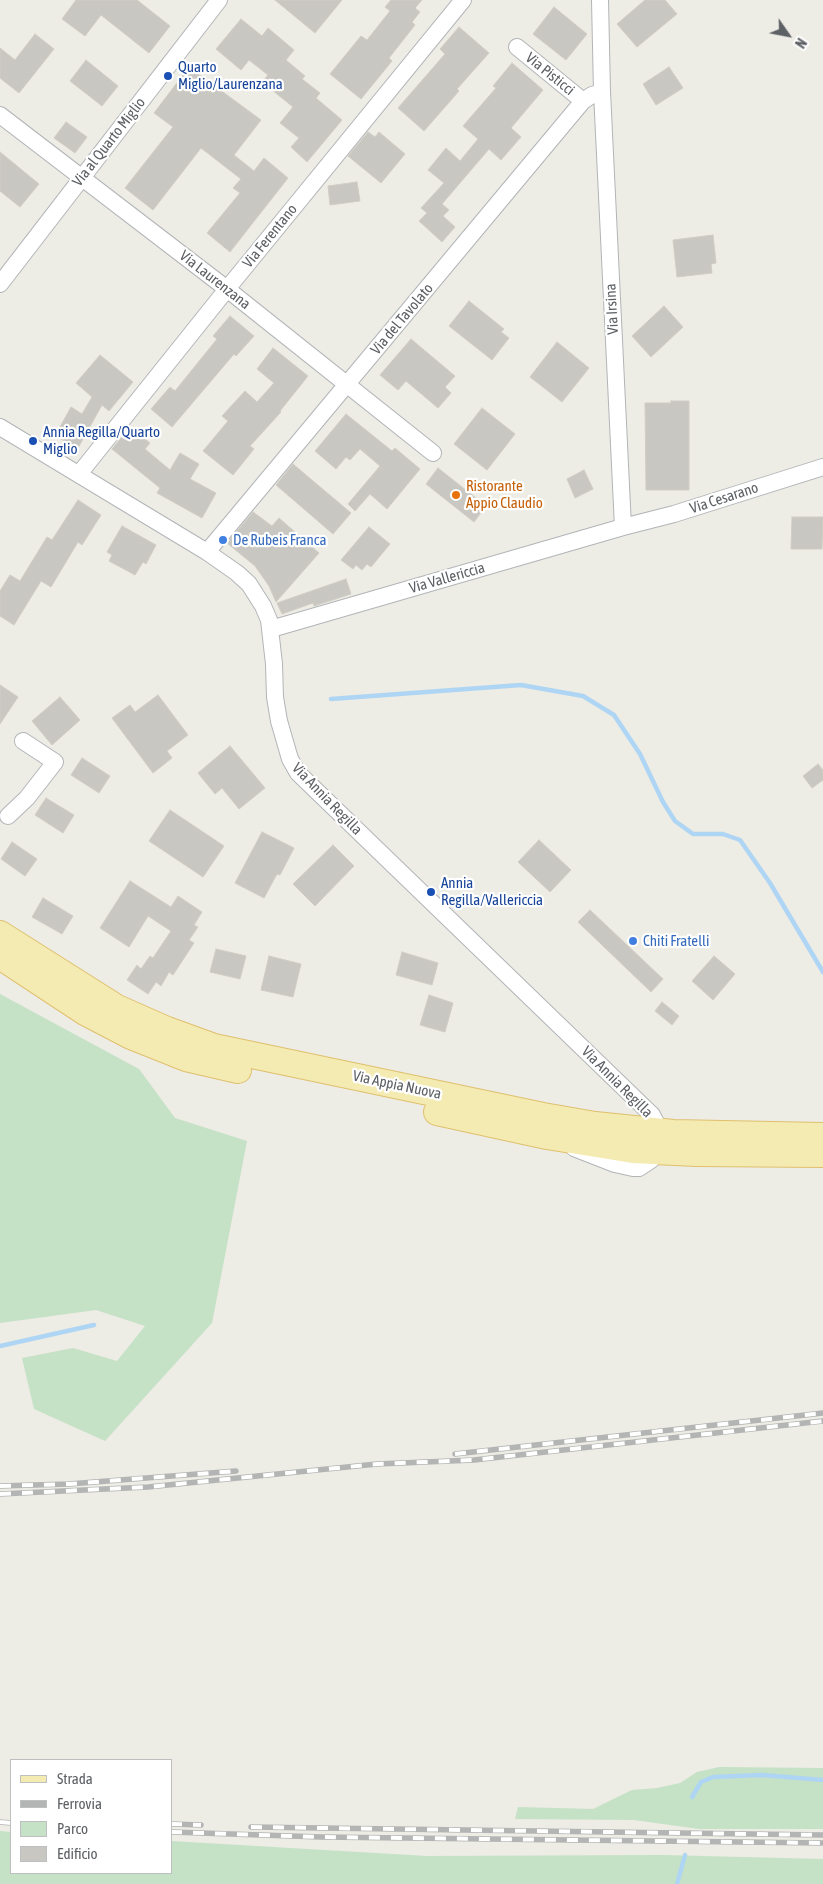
<!DOCTYPE html>
<html>
<head>
<meta charset="utf-8">
<style>
	body { margin:0 }
	#map { position:relative; width:823px; height:1884px; overflow:hidden; background:#edece5; font-family:"Asap Condensed",sans-serif }
	canvas { display:block }
	.legend { position:absolute; left:10px; top:1759px; width:162px; height:115px; box-sizing:border-box; background:#fff; border:1px solid #bebfc1; margin:0; padding:6px 9px; list-style:none; font-size:15px; color:#5d6064 }
	.legend li { display:flex; align-items:center; gap:10px; height:25px }
	.legend b { width:25px; border:1px solid #bebfc1 }
	.north { position:absolute; left:763px; top:10px; width:50px; height:50px; -webkit-text-stroke:4px #fff; paint-order:stroke; rotate:123deg; font-size:14px; font-weight:700; line-height:20px; text-align:center; color:#5d6064 }
	.north::after { content:''; display:block; margin:auto; width:18px; height:22px; background:#5d6064; clip-path:polygon(50% 0,100% 100%,50% 72%,0 100%) }
</style>
</head>
<body>
<div id="map">
<canvas width="823" height="1884"></canvas>
<ul class="legend">
<li><b style="height:6px;background:#f4ebb3"></b>Strada</li>
<li><b style="height:6px;background:#b3b4b4"></b>Ferrovia</li>
<li><b style="height:14px;background:#c5e1c6"></b>Parco</li>
<li><b style="height:14px;background:#c9c7c2"></b>Edificio</li>
</ul>
<div class="north">N</div>
</div>
<script>
const ctx = document.querySelector('canvas').getContext('2d');
ctx.lineJoin = 'round';
function fillPath(path, color) { ctx.fillStyle = color; ctx.fill(path, 'evenodd'); }
const poly = rows => new Path2D(rows.map(r => 'M' + r).join(''));
function trace(path, color, width, dash) { ctx.strokeStyle = color; ctx.lineWidth = width; ctx.lineCap = dash ? 'butt' : 'round'; ctx.setLineDash(dash || []); ctx.stroke(path); }
function drawText(font, color, halo, rows, align = 'center') {
  ctx.font = font + ' "Asap Condensed",sans-serif'; ctx.lineWidth = 4.5; ctx.setLineDash([]); ctx.textBaseline = 'middle'; ctx.strokeStyle = halo; ctx.fillStyle = color; for (const [text, x, y, turn = 0] of rows) {
    ctx.save(); ctx.translate(x, y); ctx.rotate((+turn || 0) * Math.PI / 180); ctx.textAlign = isNaN(turn) ? turn : align; if (halo) ctx.strokeText(text, 0, 0); ctx.fillText(text, 0, 0); ctx.restore();
  }
}
const green = poly([
	[0,994,139,1069,175,1118,247,1141,212,1323,105,1441,34,1409,22,1358,73,1348,117,1361,145,1326,96,1310,0,1323],
	[719,1767,823,1768,823,1829,699,1829,634,1820,515,1819,518,1807,593,1809,632,1790,657,1788,680,1783,697,1772],
	[0,1831,11,1832,11,1873,171,1873,171,1841,427,1856,663,1855,823,1859,823,1884,0,1884]
]);
const stream = poly([
	[331,699,521,685,583,696,614,715,640,754,663,802,675,821,693,834,723,834,740,840,770,883,823,972],
	[0,1346,94,1325],
	[692,1797,701,1782,713,1777,762,1775,823,1780],
	[677,1884,685,1855]
]);
const building = poly([
	[76,0,137,0,170,26,149,53,101,15,85,36,62,19,76,0],
	[275,0,342,0,315,33,275,0],
	[391,0,422,0,415,8,420,12,412,22,415,25,389,58,392,61,361,99,330,74,361,36,367,40,390,11,385,7,391,0],
	[645,0,665,0,677,14,637,47,617,24,645,0],
	[554,7,587,34,566,60,533,34,554,7],
	[241,19,262,36,268,28,294,50,286,60,305,76,302,79,320,93,316,98,342,120,307,162,291,147,299,138,280,123,293,107,262,82,268,75,249,60,241,70,216,49,241,19],
	[459,27,489,53,457,89,459,91,424,131,398,108,445,54,440,49,459,27],
	[35,34,54,49,19,93,0,78,0,48,15,60,35,34],
	[86,60,118,86,102,106,70,81,86,60],
	[512,63,543,90,511,128,521,137,501,160,489,149,442,204,449,210,443,216,455,227,442,242,419,221,427,213,421,208,444,183,428,170,446,148,460,161,478,139,463,126,496,88,493,86,512,63],
	[189,67,261,120,234,155,254,171,264,158,288,178,230,252,207,233,240,193,233,188,241,179,201,148,153,210,125,188,173,127,154,113,189,67],
	[669,67,683,88,656,105,643,84,669,67],
	[66,122,87,137,75,153,54,138,66,122],
	[368,132,375,137,379,132,405,154,381,183,348,156,368,132],
	[0,152,39,184,20,207,0,191,0,152],
	[357,182,360,201,330,205,328,186,357,182],
	[713,235,716,263,711,264,712,273,677,277,673,240,713,235],
	[469,301,504,329,501,332,509,338,492,360,449,326,469,301],
	[664,306,683,327,651,357,632,336,664,306],
	[230,316,254,336,236,356,234,354,172,427,151,409,170,387,175,391,217,339,213,336,230,316],
	[411,339,455,376,445,387,451,393,438,408,406,381,398,390,380,375,411,339],
	[557,342,589,368,562,402,530,377,557,342],
	[273,348,308,376,280,411,281,412,250,446,254,449,233,475,203,451,228,421,222,416,245,391,257,402,274,383,257,369,273,348],
	[100,355,133,382,109,411,102,405,78,448,55,436,71,407,82,414,92,397,76,383,100,355],
	[671,401,689,401,689,490,646,490,645,403,671,403,671,401],
	[482,408,515,434,487,470,454,444,482,408],
	[346,414,392,451,395,448,420,469,387,509,370,494,355,511,348,504,380,466,360,449,350,460,346,457,336,469,315,451,346,414],
	[130,427,150,443,145,449,170,470,180,453,199,464,190,479,216,493,202,518,157,493,160,488,112,449,130,427],
	[293,464,351,513,333,534,276,485,293,464],
	[438,468,486,506,474,522,426,484,438,468],
	[584,470,593,489,575,498,567,479,584,470],
	[78,500,101,515,82,545,78,542,51,587,41,581,14,625,0,616,0,591,10,575,20,581,47,537,52,540,78,500],
	[253,512,272,526,279,518,319,553,276,602,269,586,255,566,227,543,253,512],
	[792,517,823,517,822,549,791,549,792,517],
	[122,526,156,545,146,564,143,562,135,575,109,561,112,555,107,552,122,526],
	[369,527,390,544,371,567,367,564,362,570,356,565,353,569,341,560,369,527],
	[346,579,351,594,314,606,313,603,282,614,277,603,346,579],
	[0,685,18,697,0,724,0,685],
	[158,695,188,735,167,751,172,758,153,773,112,718,130,705,135,712,158,695],
	[60,697,80,720,52,745,32,721,60,697],
	[230,746,265,788,239,809,222,788,215,794,198,773,230,746],
	[82,758,110,776,99,793,71,775,82,758],
	[818,764,823,770,823,780,812,788,803,776,818,764],
	[46,798,74,815,63,833,35,815,46,798],
	[170,810,224,846,203,877,149,841,170,810],
	[262,832,294,848,280,875,277,874,264,898,235,883,262,832],
	[539,840,571,870,550,892,518,862,539,840],
	[12,842,37,859,25,876,1,859,12,842],
	[333,845,354,866,315,906,293,884,333,845],
	[130,881,171,907,178,896,202,912,194,925,198,927,189,940,194,943,173,975,169,972,161,986,156,982,148,994,127,980,137,965,141,969,150,956,153,958,171,931,148,916,129,947,100,928,130,881],
	[43,898,73,916,62,934,32,917,43,898],
	[590,910,663,979,651,992,578,922,590,910],
	[216,949,246,956,240,979,210,972,216,949],
	[402,952,438,963,432,985,396,975,402,952],
	[269,956,301,964,293,997,261,990,269,956],
	[714,956,735,974,713,1000,692,981,714,956],
	[429,995,453,1003,445,1032,420,1025,429,995],
	[662,1002,679,1016,672,1025,655,1011,662,1002]
]);
const street = poly([
	[600,0,602,92,623,527],
	[517,47,583,101],
	[0,115,227,289,433,453],
	[0,284,219,0],
	[0,427,207,552,237,573,249,584,263,606,269,620,274,664,275,697,279,721,290,759,298,773,652,1115,661,1132,662,1141,658,1151,651,1160,639,1168,633,1168,615,1164,574,1148],
	[79,474,227,289,463,0],
	[207,552,583,101,592,95,602,92],
	[271,629,623,527,674,514,823,467],
	[8,816,27,798,55,762,23,741]
]);
const primary = poly([
	[0,934,117,1008,167,1030,214,1047,543,1116,595,1125,673,1133,823,1136],
	[0,956,85,1012,131,1036,186,1058,238,1070],
	[437,1112,547,1136,633,1150,696,1153,823,1154]
]);
const rail = poly([
	[455,1454,823,1413],
	[0,1486,69,1484,236,1471],
	[0,1494,148,1487,377,1464,474,1460,823,1421],
	[0,1822,11,1823],
	[171,1824,201,1825],
	[251,1827,823,1835],
	[171,1832,321,1837,823,1843]
]);
const markers = [
	[168,76,5,"#1a4fb4"],
	[33,441,5,"#1a4fb4"],
	[456,495,5,"#e8710a"],
	[223,540,5,"#3f7fe0"],
	[431,892,5,"#1a4fb4"],
	[633,941,5,"#3f7fe0"]
];
const transitNames = [
	["Quarto",178,67],
	["Miglio/Laurenzana",178,84],
	["Annia Regilla/Quarto",43,432],
	["Miglio",43,449],
	["Annia",441,883],
	["Regilla/Vallericcia",441,900]
];
const streetNames = [
	["Via Pisticci",550,74,39],
	["Via al Quarto Miglio",109,142,-52],
	["Via Ferentano",270,236,-51],
	["Via Laurenzana",215,280,38],
	["Via Irsina",612,309,-93],
	["Via del Tavolato",402,319,-50],
	["Via Cesarano",724,498,-18],
	["Via Vallericcia",447,578,-16],
	["Via Annia Regilla",327,799,46],
	["Via Annia Regilla",617,1082,45],
	["Via Appia Nuova",397,1085,12]
];
const foodNames = [
	["Ristorante",466,486],
	["Appio Claudio",466,503]
];
const shopNames = [
	["De Rubeis Franca",233,540],
	["Chiti Fratelli",643,941]
];
fillPath(green, '#c5e1c6');
trace(stream, '#afd5f4', 4.5);
fillPath(building, '#c9c7c2');
trace(building, '#d1cdc4', 1);
trace(street, '#b2b5b8', 18);
trace(primary, '#dfc06d', 28);
trace(street, '#fff', 16);
trace(primary, '#f4ebb3', 26);
trace(rail, '#b3b4b4', 5.5);
trace(rail, '#fff', 4, [11]);
for (const [x, y, r, color] of markers) { const dot = new Path2D(); dot.arc(x, y, r, 0, 2 * Math.PI); ctx.fillStyle = color; ctx.fill(dot); trace(dot, '#fff', 2); }
drawText('15px', '#164399', '#fff', transitNames, 'left');
drawText('15px', '#5d6064', '#fff', streetNames);
drawText('15px', '#c56008', '#fff', foodNames, 'left');
drawText('15px', '#366cbe', '#fff', shopNames, 'left');
</script>
</body>
</html>
